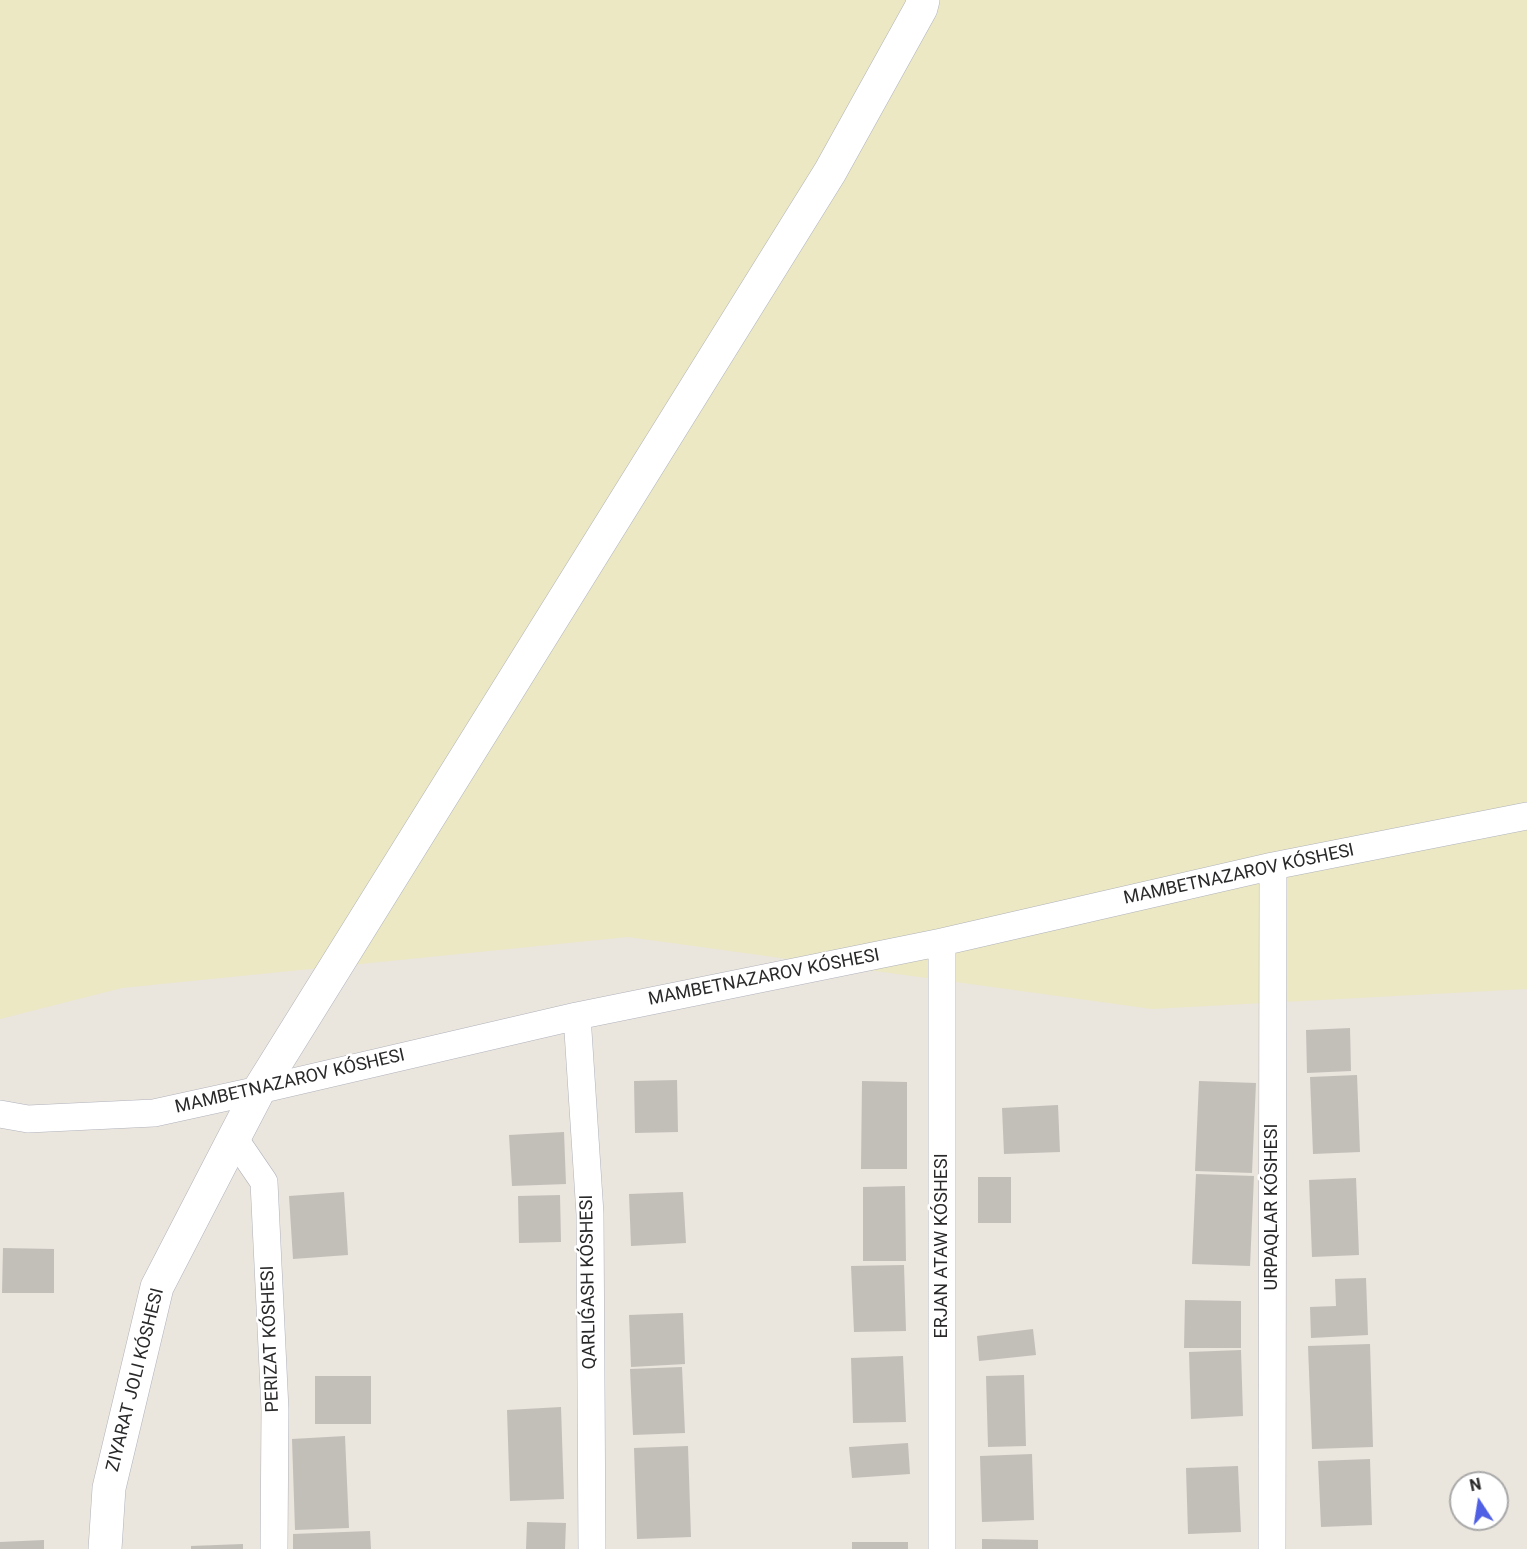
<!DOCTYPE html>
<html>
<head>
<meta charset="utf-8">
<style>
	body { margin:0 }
	#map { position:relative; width:1527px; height:1549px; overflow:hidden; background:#eae5dd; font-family:Roboto,sans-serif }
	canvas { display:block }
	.north { position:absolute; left:1449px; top:1471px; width:60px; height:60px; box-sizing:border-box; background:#fff; border:2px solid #a9a9a9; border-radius:50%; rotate:348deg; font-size:16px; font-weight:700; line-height:24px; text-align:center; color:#292929 }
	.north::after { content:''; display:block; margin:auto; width:21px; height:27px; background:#4f60e4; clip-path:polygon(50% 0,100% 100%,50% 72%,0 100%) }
</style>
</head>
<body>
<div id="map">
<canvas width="1527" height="1549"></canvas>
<div class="north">N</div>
</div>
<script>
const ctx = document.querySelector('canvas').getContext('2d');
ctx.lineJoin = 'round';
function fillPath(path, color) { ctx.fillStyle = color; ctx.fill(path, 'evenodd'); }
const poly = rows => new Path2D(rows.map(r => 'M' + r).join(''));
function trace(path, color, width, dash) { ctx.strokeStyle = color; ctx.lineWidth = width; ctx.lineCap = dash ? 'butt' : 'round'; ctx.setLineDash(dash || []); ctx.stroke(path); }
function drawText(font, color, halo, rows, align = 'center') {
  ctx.font = font + ' Roboto,sans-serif'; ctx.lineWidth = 5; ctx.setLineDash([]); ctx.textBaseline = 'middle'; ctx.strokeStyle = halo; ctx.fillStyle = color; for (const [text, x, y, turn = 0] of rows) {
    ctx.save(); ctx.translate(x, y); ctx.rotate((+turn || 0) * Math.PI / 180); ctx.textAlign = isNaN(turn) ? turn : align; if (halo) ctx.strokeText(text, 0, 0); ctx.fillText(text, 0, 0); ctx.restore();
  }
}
const sand = poly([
	[0,0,1527,0,1527,989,1152,1009,628,937,122,988,0,1019]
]);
const building = poly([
	[1350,1028,1351,1071,1307,1073,1306,1030],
	[1357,1075,1360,1152,1313,1154,1310,1077],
	[677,1080,678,1132,635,1133,634,1081],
	[862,1081,907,1082,907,1169,861,1169],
	[1199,1081,1256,1083,1252,1173,1195,1171],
	[1058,1105,1060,1152,1004,1154,1002,1108],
	[564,1132,566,1184,512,1186,509,1135],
	[1196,1174,1254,1176,1250,1266,1192,1264],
	[978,1177,1011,1177,1011,1223,978,1223],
	[1356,1178,1359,1255,1312,1257,1309,1180],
	[905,1186,906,1261,863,1261,863,1187],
	[344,1192,348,1255,293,1259,289,1196],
	[683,1192,686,1243,631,1246,629,1194],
	[560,1195,561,1242,519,1243,518,1196],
	[3,1248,54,1249,54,1293,2,1293],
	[904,1265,906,1331,854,1332,851,1266],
	[1366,1278,1368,1335,1311,1338,1310,1307,1336,1306,1335,1279],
	[1185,1300,1241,1301,1241,1348,1184,1348],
	[683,1313,685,1364,631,1367,629,1315],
	[1033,1329,1036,1355,979,1361,977,1336],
	[1370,1344,1373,1447,1312,1449,1308,1346],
	[1241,1350,1243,1416,1191,1419,1189,1352],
	[903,1356,906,1422,853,1423,851,1358],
	[682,1367,685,1433,633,1435,630,1369],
	[1024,1375,1026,1446,988,1447,986,1376],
	[315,1376,371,1376,371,1424,315,1424],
	[561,1407,564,1499,510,1501,507,1410],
	[345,1436,349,1528,295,1530,292,1439],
	[908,1443,910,1474,852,1478,849,1447],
	[688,1446,691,1537,637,1539,634,1448],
	[1032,1454,1034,1520,982,1522,980,1456],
	[1370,1459,1372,1525,1321,1527,1318,1461],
	[1238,1466,1241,1532,1188,1534,1186,1468],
	[527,1522,566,1523,565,1549,526,1549],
	[370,1531,371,1549,293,1549,293,1534],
	[982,1539,1038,1540,1038,1549,982,1549],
	[44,1540,44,1549,0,1549,0,1542],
	[852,1542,908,1542,908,1549,852,1549],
	[243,1544,243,1549,191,1549,191,1546]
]);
const minor = poly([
	[577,1016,590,1214,592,1549],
	[0,1114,28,1119,154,1113,259,1090,577,1016,942,942,1273,866,1527,816],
	[234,1138,264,1182,275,1410,274,1549],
	[942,1549,942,942],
	[1272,1549,1273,866]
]);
const tertiary = poly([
	[105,1549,109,1488,157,1287,234,1138,259,1090,830,172,921,8,923,0]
]);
const streetNames = [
	["MAMBETNAZAROV KÓSHESI",1239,875,-12],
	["MAMBETNAZAROV KÓSHESI",764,978,-11],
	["MAMBETNAZAROV KÓSHESI",290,1082,-13],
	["URPAQLAR KÓSHESI",1272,1207,-90],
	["ERJAN ATAW KÓSHESI",942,1246,-90],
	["QARLIǴASH KÓSHESI",589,1282,-91],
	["PERIZAT KÓSHESI",271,1339,-92],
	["ZIYARAT JOLI KÓSHESI",136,1380,-76]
];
fillPath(sand, '#ebe8c3');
fillPath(building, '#c2bfb9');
trace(minor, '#b0b2bb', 28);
trace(tertiary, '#b0b2bb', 34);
trace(minor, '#fff', 27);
trace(tertiary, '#fff', 33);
drawText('18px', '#292929', '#fff', streetNames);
</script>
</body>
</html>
